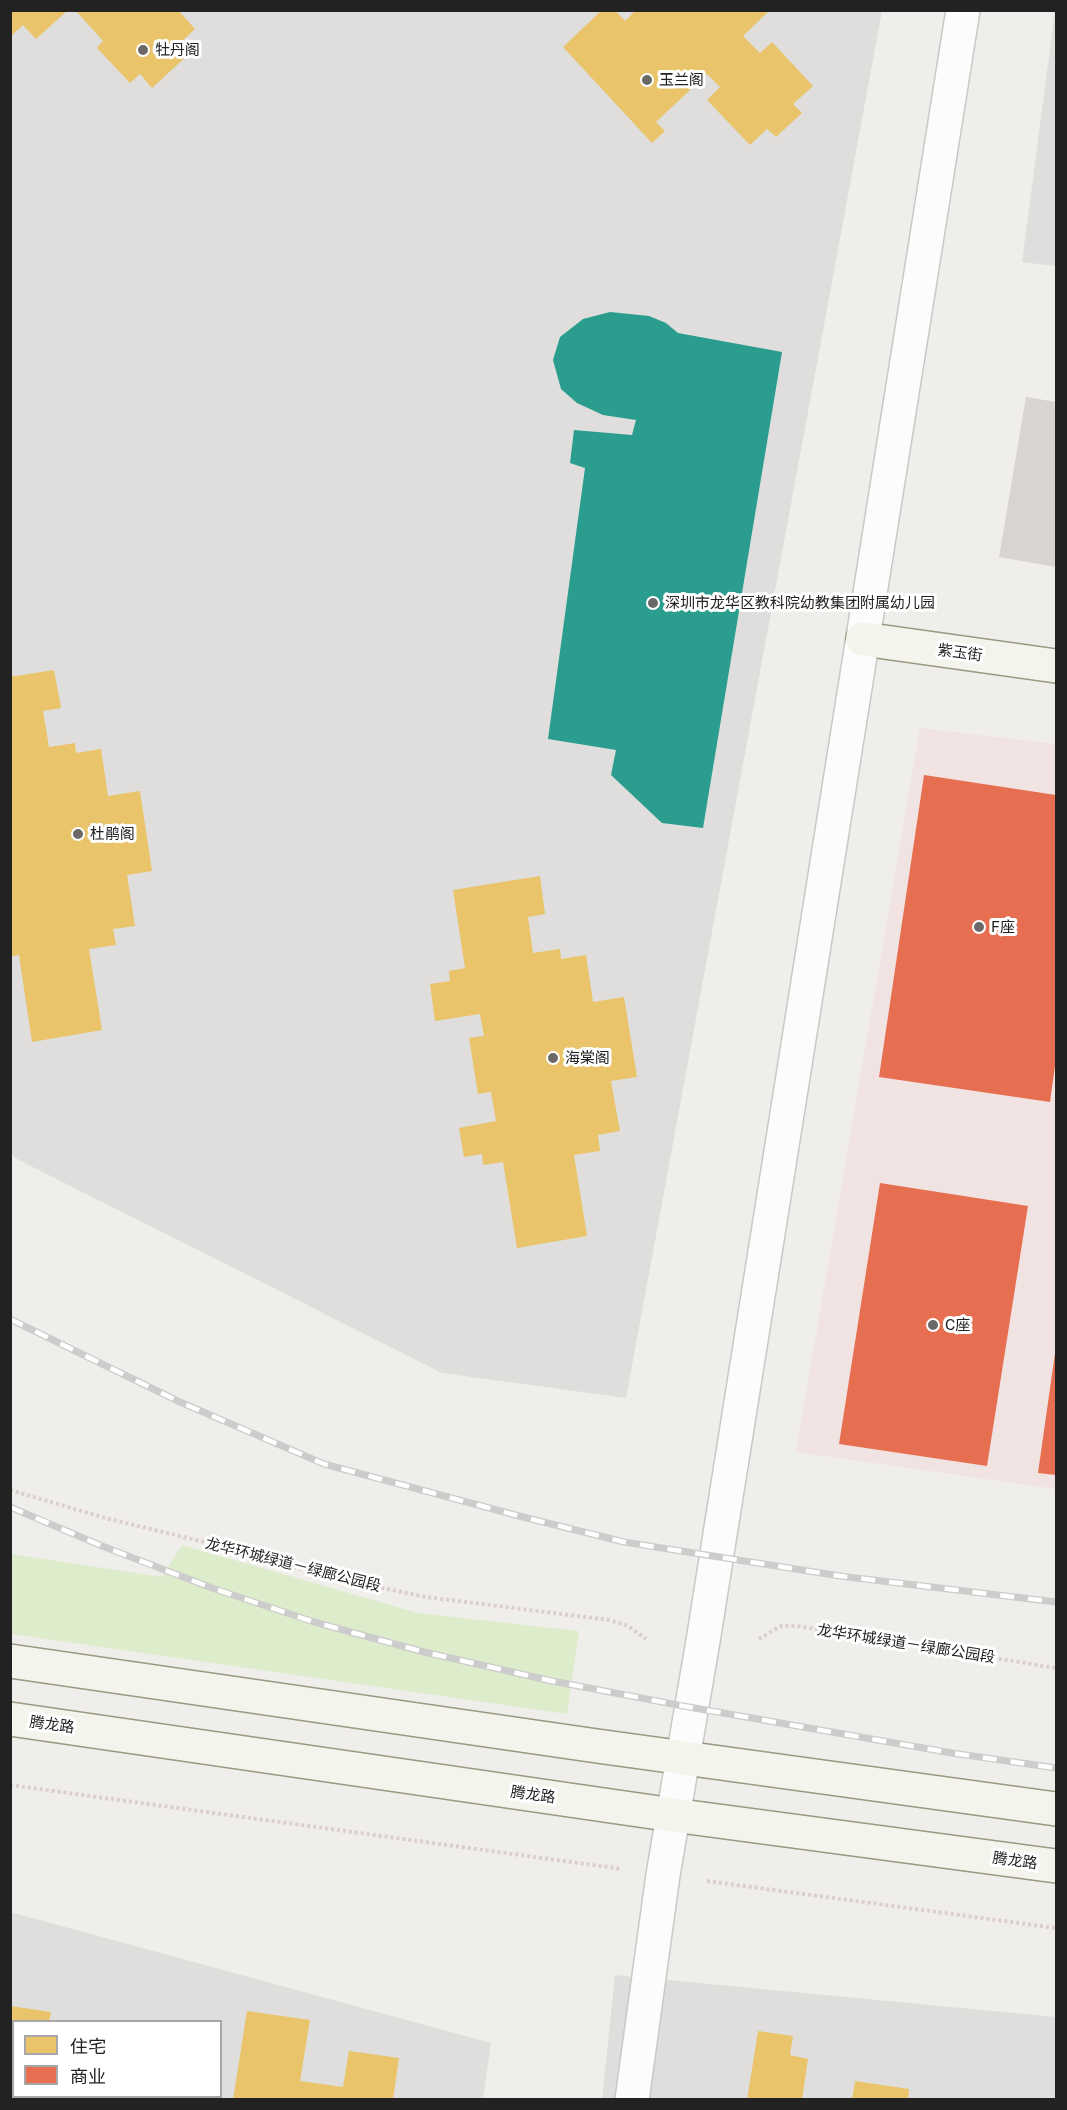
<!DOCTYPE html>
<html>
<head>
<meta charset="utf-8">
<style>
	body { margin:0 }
	#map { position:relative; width:1067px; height:2110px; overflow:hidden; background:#f0eeeb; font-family:"Public Sans","Noto Sans SC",sans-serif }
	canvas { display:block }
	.frame { position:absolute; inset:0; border:12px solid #222; pointer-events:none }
	.legend { position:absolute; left:12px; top:2020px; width:210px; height:78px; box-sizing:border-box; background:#fff; border:2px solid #a7a7a7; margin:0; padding:8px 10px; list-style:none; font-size:18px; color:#222 }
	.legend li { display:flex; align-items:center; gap:12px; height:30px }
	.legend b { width:30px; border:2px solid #a7a7a7 }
</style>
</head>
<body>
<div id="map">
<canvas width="1067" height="2110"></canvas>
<div class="frame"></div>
<ul class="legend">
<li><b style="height:16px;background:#e9c46a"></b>住宅</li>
<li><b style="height:16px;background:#e76f51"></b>商业</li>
</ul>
</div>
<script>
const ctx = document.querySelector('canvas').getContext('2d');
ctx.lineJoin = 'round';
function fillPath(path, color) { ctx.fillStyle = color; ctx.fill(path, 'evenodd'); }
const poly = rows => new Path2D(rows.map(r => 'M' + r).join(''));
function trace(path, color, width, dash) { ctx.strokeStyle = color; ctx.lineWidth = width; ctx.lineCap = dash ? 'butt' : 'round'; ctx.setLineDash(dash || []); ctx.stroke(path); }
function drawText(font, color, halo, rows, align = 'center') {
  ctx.font = font + ' "Public Sans","Noto Sans SC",sans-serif'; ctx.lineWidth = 6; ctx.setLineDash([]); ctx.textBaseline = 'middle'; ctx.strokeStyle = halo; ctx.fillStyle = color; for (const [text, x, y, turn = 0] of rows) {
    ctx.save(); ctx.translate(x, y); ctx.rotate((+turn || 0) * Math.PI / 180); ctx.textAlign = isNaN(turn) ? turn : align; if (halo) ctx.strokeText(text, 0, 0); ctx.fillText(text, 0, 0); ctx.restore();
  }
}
const residential = poly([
	[10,11,882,11,626,1398,442,1373,17,1159,11,1154],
	[1055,11,1056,11,1056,266,1022,262],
	[10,1912,491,2043,483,2099,11,2099],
	[14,2022,220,2022,220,2096,14,2096],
	[615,1975,1056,2017,1056,2099,602,2100]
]);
const commercial = poly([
	[920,728,1056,744,1056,1489,796,1452]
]);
const grass = poly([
	[182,1545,418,1613,579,1631,567,1714,11,1634,11,1554,162,1577]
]);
const homes = poly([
	[10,10,68,10,36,39,23,25,10,37],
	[75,10,178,10,195,29,180,43,190,53,152,88,140,74,130,83,97,48,103,41],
	[602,10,615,10,625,21,636,10,770,10,743,36,760,53,772,42,813,86,793,104,802,113,776,137,767,129,750,145,707,100,720,87,707,74,656,122,665,131,652,143,563,47],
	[54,670,61,708,43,711,49,747,75,743,76,753,101,749,108,796,140,791,152,871,127,875,135,926,113,929,116,945,89,949,102,1030,32,1042,19,955,10,957,10,677],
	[540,876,545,914,528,917,533,953,560,949,561,959,586,955,593,1002,624,997,637,1077,611,1081,620,1131,598,1135,600,1151,574,1155,587,1236,517,1248,503,1162,483,1165,482,1154,464,1157,459,1128,496,1121,491,1092,478,1094,469,1038,484,1036,480,1014,435,1021,430,984,450,981,449,971,465,968,453,890],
	[10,2006,51,2012,49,2022,14,2022,14,2096,37,2096,37,2100,10,2100],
	[247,2011,310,2020,300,2081,343,2087,349,2051,399,2058,393,2100,233,2100],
	[758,2031,793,2036,790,2055,808,2059,802,2100,747,2100],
	[855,2081,909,2089,908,2100,852,2100]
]);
const shops = poly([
	[924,775,1056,795,1056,1059,1050,1102,879,1077],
	[880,1183,1028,1206,987,1466,839,1444],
	[1055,1353,1056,1353,1056,1475,1038,1473]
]);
const schools = poly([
	[610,312,649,316,666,323,678,333,782,352,703,828,662,823,611,775,616,750,548,739,585,468,570,463,574,430,632,435,636,420,603,415,577,403,561,389,553,360,560,337,583,319]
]);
const building = poly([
	[1026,397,1056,402,1056,567,999,557]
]);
const path = poly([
	[10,1490,105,1518,221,1546,330,1577,426,1597,609,1620,628,1626,646,1639],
	[759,1639,781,1626,797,1626,1056,1668],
	[10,1785,622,1869],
	[707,1881,1056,1928]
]);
const street = poly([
	[632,2100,663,1875,703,1641,963,10]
]);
const secondary = poly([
	[863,639,1056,666],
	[10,1661,597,1746,1056,1809],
	[10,1719,673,1815,1056,1866]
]);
const rail = poly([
	[10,1319,180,1402,324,1464,523,1517,624,1542,840,1576,1056,1602],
	[10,1507,102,1546,212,1588,314,1622,424,1652,552,1681,683,1706,952,1753,1056,1768]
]);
const markers = [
	[143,50,6,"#6a6968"],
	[647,80,6,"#6a6968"],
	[653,603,6,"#6a6968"],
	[78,834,6,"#6a6968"],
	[979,927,6,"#6a6968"],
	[553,1058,6,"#6a6968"],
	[933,1325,6,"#6a6968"]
];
const poiNames = [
	["牡丹阁",155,50],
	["玉兰阁",659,80],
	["深圳市龙华区教科院幼教集团附属幼儿园",665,603],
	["杜鹃阁",90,834],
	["F座",991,927],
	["海棠阁",565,1058],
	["C座",945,1325]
];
const streetNames = [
	["紫玉街",960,653,8],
	["龙华环城绿道－绿廊公园段",293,1565,14],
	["龙华环城绿道－绿廊公园段",906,1644,9],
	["腾龙路",52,1725,8],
	["腾龙路",533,1795,8],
	["腾龙路",1015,1861,8]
];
fillPath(residential, '#dfdedc');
fillPath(commercial, '#f1e3e1');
fillPath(grass, '#ddeccb');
fillPath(homes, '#e9c46a');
fillPath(shops, '#e76f51');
fillPath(schools, '#2a9d8f');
fillPath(building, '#d7d4d2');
trace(street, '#c9c8c7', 36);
trace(secondary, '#999a82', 36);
trace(path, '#dccecd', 4, [3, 3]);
trace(street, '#fdfcfc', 33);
trace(secondary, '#f4f4ed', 33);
trace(rail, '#ccc', 7);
trace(rail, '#fff', 4.5, [14]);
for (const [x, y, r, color] of markers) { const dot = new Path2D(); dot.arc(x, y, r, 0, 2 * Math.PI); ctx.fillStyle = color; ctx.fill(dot); trace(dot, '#fff', 2); }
drawText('15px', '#222', '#fff', poiNames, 'left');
drawText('15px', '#222', '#fff', streetNames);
</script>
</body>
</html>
